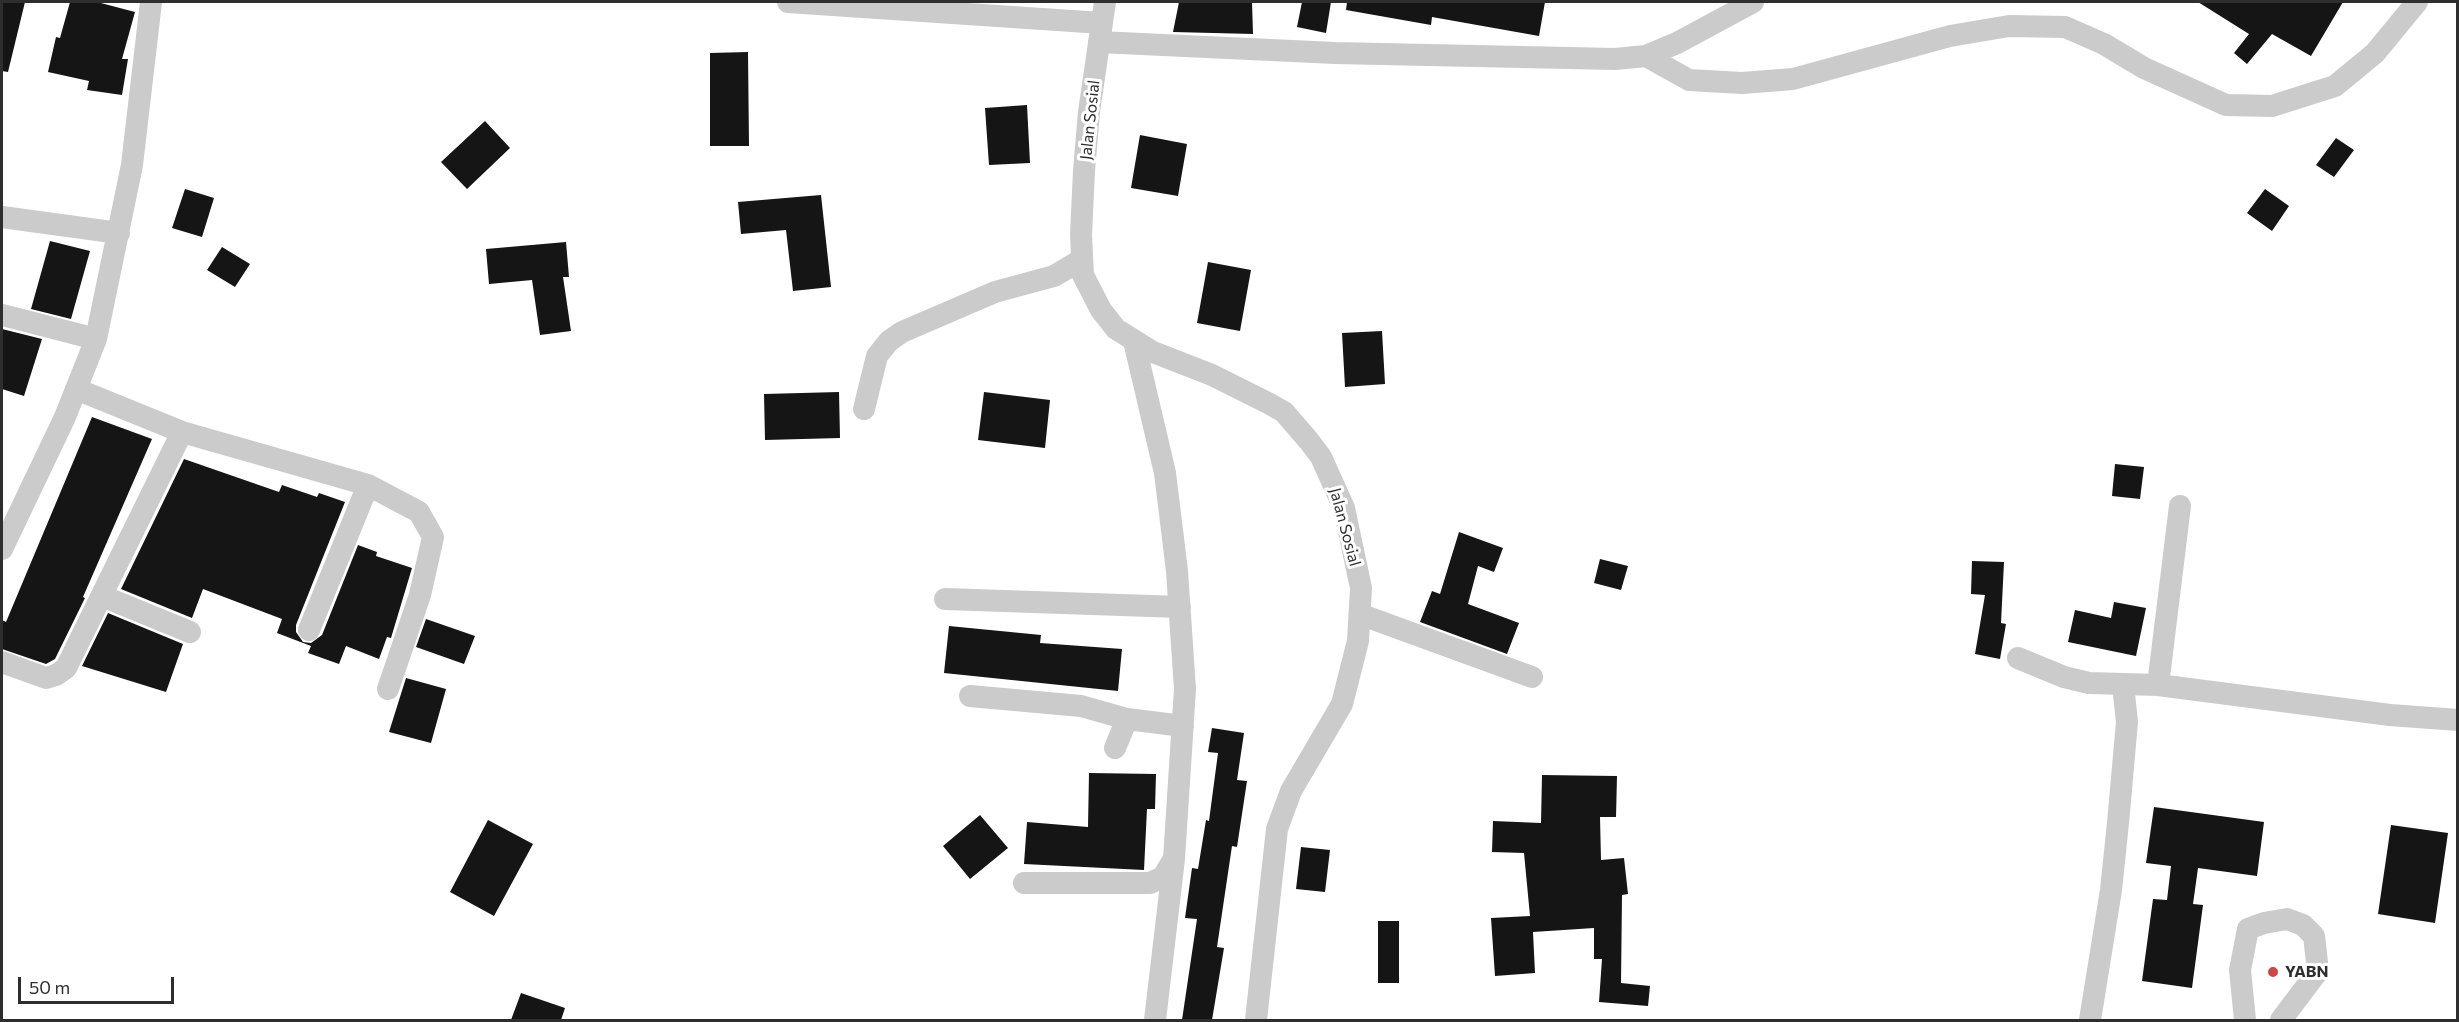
<!DOCTYPE html>
<html>
<head>
<meta charset="utf-8">
<style>
	body { margin:0 }
	#map { position:relative; width:2459px; height:1022px; overflow:hidden; background:#fff; font-family:Commissioner,sans-serif }
	canvas { display:block }
	.frame { position:absolute; inset:0; border:3px solid #2e2e2e; pointer-events:none }
	.scale { position:absolute; left:18px; top:977px; width:156px; height:27px; box-sizing:border-box; border:3px solid #2e2e2e; border-top:0; padding-left:8px; font-size:18px; line-height:21px; white-space:nowrap; color:#2e2e2e; -webkit-text-stroke:4px #fff; paint-order:stroke }
</style>
</head>
<body>
<div id="map">
<canvas width="2459" height="1022"></canvas>
<div class="frame"></div>
<div class="scale">50 m</div>
</div>
<script>
const ctx = document.querySelector('canvas').getContext('2d');
ctx.lineJoin = 'round';
function fillPath(path, color) { ctx.fillStyle = color; ctx.fill(path, 'evenodd'); }
const poly = rows => new Path2D(rows.map(r => 'M' + r).join(''));
function trace(path, color, width, dash) { ctx.strokeStyle = color; ctx.lineWidth = width; ctx.lineCap = dash ? 'butt' : 'round'; ctx.setLineDash(dash || []); ctx.stroke(path); }
function drawText(font, color, halo, rows, align = 'center') {
  ctx.font = font + ' Commissioner,sans-serif'; ctx.lineWidth = 6; ctx.setLineDash([]); ctx.textBaseline = 'middle'; ctx.strokeStyle = halo; ctx.fillStyle = color; for (const [text, x, y, turn = 0] of rows) {
    ctx.save(); ctx.translate(x, y); ctx.rotate((+turn || 0) * Math.PI / 180); ctx.textAlign = isNaN(turn) ? turn : align; if (halo) ctx.strokeText(text, 0, 0); ctx.fillText(text, 0, 0); ctx.restore();
  }
}
const building = poly([
	[2,2,25,2,8,72,2,71],
	[70,2,97,2,135,12,122,59,128,59,122,95,87,90,89,81,48,72,56,37,60,38],
	[1179,2,1252,2,1253,34,1173,32],
	[1302,2,1331,2,1326,33,1297,27],
	[1347,2,1545,2,1539,36,1432,17,1431,25,1346,10],
	[2198,2,2343,2,2311,56,2272,34,2247,64,2234,53,2249,34],
	[748,52,749,146,710,146,710,53],
	[1027,105,1030,163,989,165,985,108],
	[485,121,510,148,467,189,441,162],
	[1140,135,1187,144,1178,196,1131,188],
	[2336,138,2354,150,2334,177,2316,165],
	[185,189,214,198,202,237,172,228],
	[2265,189,2289,206,2272,231,2247,213],
	[821,195,831,287,793,291,786,230,741,234,738,202],
	[50,241,90,251,71,319,31,309],
	[566,242,569,277,563,277,571,331,540,335,532,280,489,284,486,249],
	[222,247,250,264,235,287,207,270],
	[1208,262,1251,270,1240,331,1197,323],
	[2,329,42,339,24,396,2,389],
	[1382,331,1385,384,1345,387,1342,333],
	[839,392,840,438,765,440,764,394],
	[984,392,1050,400,1045,448,978,440],
	[92,417,152,439,83,597,85,598,55,659,46,664,2,649,2,620,6,622],
	[184,459,279,492,282,485,317,497,319,493,345,502,296,625,296,632,303,642,311,643,322,635,358,545,377,552,376,556,412,568,391,638,387,637,379,659,346,646,339,664,308,653,311,646,277,633,282,619,203,589,192,618,121,589],
	[2115,464,2144,467,2140,499,2112,496],
	[1459,532,1503,548,1494,572,1478,566,1468,604,1519,623,1507,654,1420,622,1432,591,1440,594],
	[1600,559,1628,566,1621,590,1594,583],
	[1972,561,2004,562,2001,623,2006,624,2000,659,1975,654,1985,595,1971,594],
	[2114,602,2146,608,2136,656,2068,642,2075,610,2111,618],
	[108,613,183,644,166,692,82,666],
	[426,619,475,636,464,664,416,647],
	[949,626,1041,635,1040,643,1122,649,1118,691,944,673],
	[406,678,446,689,431,743,389,732],
	[1212,728,1244,733,1237,780,1247,781,1237,847,1232,846,1217,947,1224,948,1212,1020,1182,1020,1197,919,1185,918,1192,868,1198,869,1206,820,1209,821,1218,753,1208,752],
	[1089,773,1156,774,1155,809,1147,809,1144,870,1024,864,1027,822,1088,827],
	[1542,775,1617,776,1616,817,1600,817,1601,860,1624,858,1628,894,1622,895,1621,983,1650,986,1648,1006,1599,1002,1602,959,1594,959,1594,928,1533,932,1535,973,1495,976,1491,918,1530,916,1524,853,1492,852,1493,821,1541,823],
	[2154,807,2264,822,2257,876,2198,868,2193,904,2203,905,2192,988,2142,981,2153,899,2167,900,2171,866,2146,863],
	[980,815,1008,848,970,879,943,846],
	[488,820,533,844,494,916,450,892],
	[2391,825,2448,833,2435,923,2378,914],
	[1301,847,1330,850,1325,892,1296,889],
	[1378,921,1399,921,1399,983,1378,983],
	[521,993,565,1008,561,1020,511,1020]
]);
const minor = poly([
	[788,2,1102,23],
	[1105,2,1089,112,1084,171,1081,235,1083,275,1101,310,1116,329,1153,352,1212,375,1268,403,1284,412,1309,441,1321,457,1344,508,1361,588,1358,641,1342,704,1291,791,1277,829,1256,1020],
	[1099,42,1335,53,1615,59,1646,56,1677,43,1753,2],
	[1646,56,1689,80,1742,83,1793,79,1950,36,2009,26,2065,27,2104,44,2144,68,2226,105,2272,106,2335,86,2375,53,2417,2],
	[2,217,119,233],
	[2,315,96,339],
	[1134,341,1165,473,1177,571,1185,689,1174,859,1155,1020],
	[76,389,182,432,368,485,419,512,433,537,420,595,388,689],
	[864,409,877,356,889,341,902,332,995,292,1054,276,1081,260],
	[2,549,65,417,96,339,132,165,151,2],
	[102,596,190,632],
	[945,599,1180,607],
	[1362,615,1532,677],
	[309,630,368,485],
	[2018,658,2064,677,2089,683,2158,685,2390,715,2458,720],
	[2,662,46,678,56,675,66,668,182,432],
	[2158,685,2180,506],
	[970,696,1081,706,1127,719,1183,726],
	[1115,748,1127,719],
	[1024,883,1150,883,1163,877,1173,860],
	[2090,1020,2111,890,2118,823,2127,722,2123,685],
	[2245,1020,2240,970,2248,929,2264,923,2287,919,2303,925,2314,936,2318,971,2281,1020]
]);
const markers = [
	[2273,972,6,"#cf4548"]
];
const streetNames = [
	["Jalan Sosial",1090,120,-84],
	["Jalan Sosial",1345,527,75]
];
const poiNames = [
	["YABN",2285,972]
];
fillPath(building, '#151515');
trace(minor, '#cbcbcb', 22);
for (const [x, y, r, color] of markers) { const dot = new Path2D(); dot.arc(x, y, r, 0, 2 * Math.PI); ctx.fillStyle = color; ctx.fill(dot); trace(dot, '#fff', 2); }
drawText('16px', '#2e2e2e', '#fff', streetNames);
drawText('bold 16px', '#2e2e2e', '#fff', poiNames, 'left');
</script>
</body>
</html>
